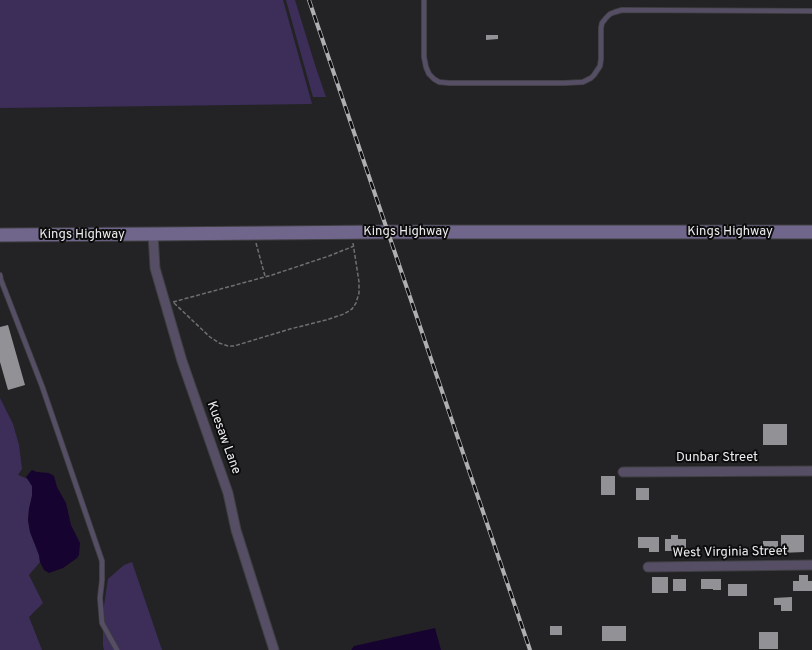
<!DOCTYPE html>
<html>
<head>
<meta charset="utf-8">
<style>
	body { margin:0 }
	canvas { display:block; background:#232225 }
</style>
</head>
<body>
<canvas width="812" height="650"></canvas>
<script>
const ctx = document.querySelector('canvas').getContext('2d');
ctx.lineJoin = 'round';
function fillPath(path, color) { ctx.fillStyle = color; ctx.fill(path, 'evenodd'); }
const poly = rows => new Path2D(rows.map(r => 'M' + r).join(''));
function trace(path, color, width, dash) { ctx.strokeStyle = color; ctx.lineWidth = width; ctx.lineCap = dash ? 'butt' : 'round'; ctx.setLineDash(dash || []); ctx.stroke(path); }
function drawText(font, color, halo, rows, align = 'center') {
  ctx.font = font + ' Overpass,sans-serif'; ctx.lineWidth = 4; ctx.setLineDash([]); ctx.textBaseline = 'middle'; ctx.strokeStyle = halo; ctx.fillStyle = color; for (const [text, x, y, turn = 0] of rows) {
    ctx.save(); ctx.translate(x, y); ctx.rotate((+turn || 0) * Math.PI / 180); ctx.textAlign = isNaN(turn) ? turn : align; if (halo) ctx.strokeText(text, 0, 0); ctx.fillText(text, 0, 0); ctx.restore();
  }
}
const green = poly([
	[0,0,283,0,312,104,0,108],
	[286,0,295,0,316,68,326,97,313,97],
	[0,398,13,424,19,445,22,469,18,475,28,479,32,486,32,496,29,509,28,520,30,532,39,555,40,562,29,575,43,603,29,617,42,650,0,650],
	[132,562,162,650,104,650,103,646,103,612,108,579,124,565]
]);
const water = poly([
	[32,470,37,472,49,473,54,476,57,487,66,503,71,525,80,543,79,555,77,558,63,568,49,573,44,570,40,562,39,555,30,532,28,520,29,509,32,496,32,486,26,477,30,472],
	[435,628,441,650,351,650,354,646]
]);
const building = poly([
	[486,35,498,35,498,39,486,40],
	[8,325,25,385,8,390,0,362,0,327],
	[763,424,787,424,787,445,763,445],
	[601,476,615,476,615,495,601,495],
	[636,488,649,488,649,500,636,500],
	[671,535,678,535,678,539,686,539,686,551,665,551,665,539,671,539],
	[781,535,804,535,804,552,781,553],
	[638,537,659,537,659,552,649,552,649,548,638,548],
	[763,541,778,541,778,553,763,553],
	[799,575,808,575,808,581,812,581,812,591,793,591,793,581,799,581],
	[652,577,668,577,668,593,652,593],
	[673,579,686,579,686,591,673,591],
	[701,579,721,579,721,590,713,590,713,589,701,589],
	[728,584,747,584,747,596,728,596],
	[792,597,792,611,781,611,781,605,774,605,774,598],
	[550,626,562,626,562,635,550,635],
	[602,626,626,626,626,641,602,641],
	[759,632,778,632,778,649,759,649]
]);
const path = poly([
	[256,243,265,276],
	[173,302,272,275,329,256,354,246],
	[174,303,210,337,219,343,228,346,234,346,290,329,326,320,344,314,352,309,356,303,359,293,359,282,353,243]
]);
const lane = poly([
	[424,0,424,57,426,67,429,74,434,79,439,82,449,83,565,83,583,82,591,78,594,75,600,66,601,59,601,28,602,23,606,18,610,14,615,12,622,10,812,11],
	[0,275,1,280,42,386,102,561,102,580,100,598,102,623,117,650]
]);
const street = poly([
	[153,234,155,268,182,361,228,493,236,530,274,650],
	[623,472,812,471],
	[648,567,812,565]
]);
const secondary = poly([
	[0,235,153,234,382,232,812,232]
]);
const rail = poly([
	[309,0,530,650]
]);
const streetNames = [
	["Kings Highway",406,232],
	["Kings Highway",730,232],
	["Kings Highway",82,235],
	["Kuesaw Lane",223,438,70],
	["Dunbar Street",717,458],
	["West Virginia Street",730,553,-1]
];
fillPath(green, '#3c2e59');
fillPath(water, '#160330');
fillPath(building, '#929195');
trace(lane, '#3f3e41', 6);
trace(street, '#3f3e41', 11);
trace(secondary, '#3f3e41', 15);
trace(path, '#6f6e71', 1.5, [4, 2]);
trace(lane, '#554e65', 4.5);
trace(street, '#554e65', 9);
trace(secondary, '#70668b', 13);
trace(rail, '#afaeb1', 4);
trace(rail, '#0c0c0d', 2.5, [8]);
drawText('13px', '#edecef', '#0c0c0d', streetNames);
</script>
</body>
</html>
